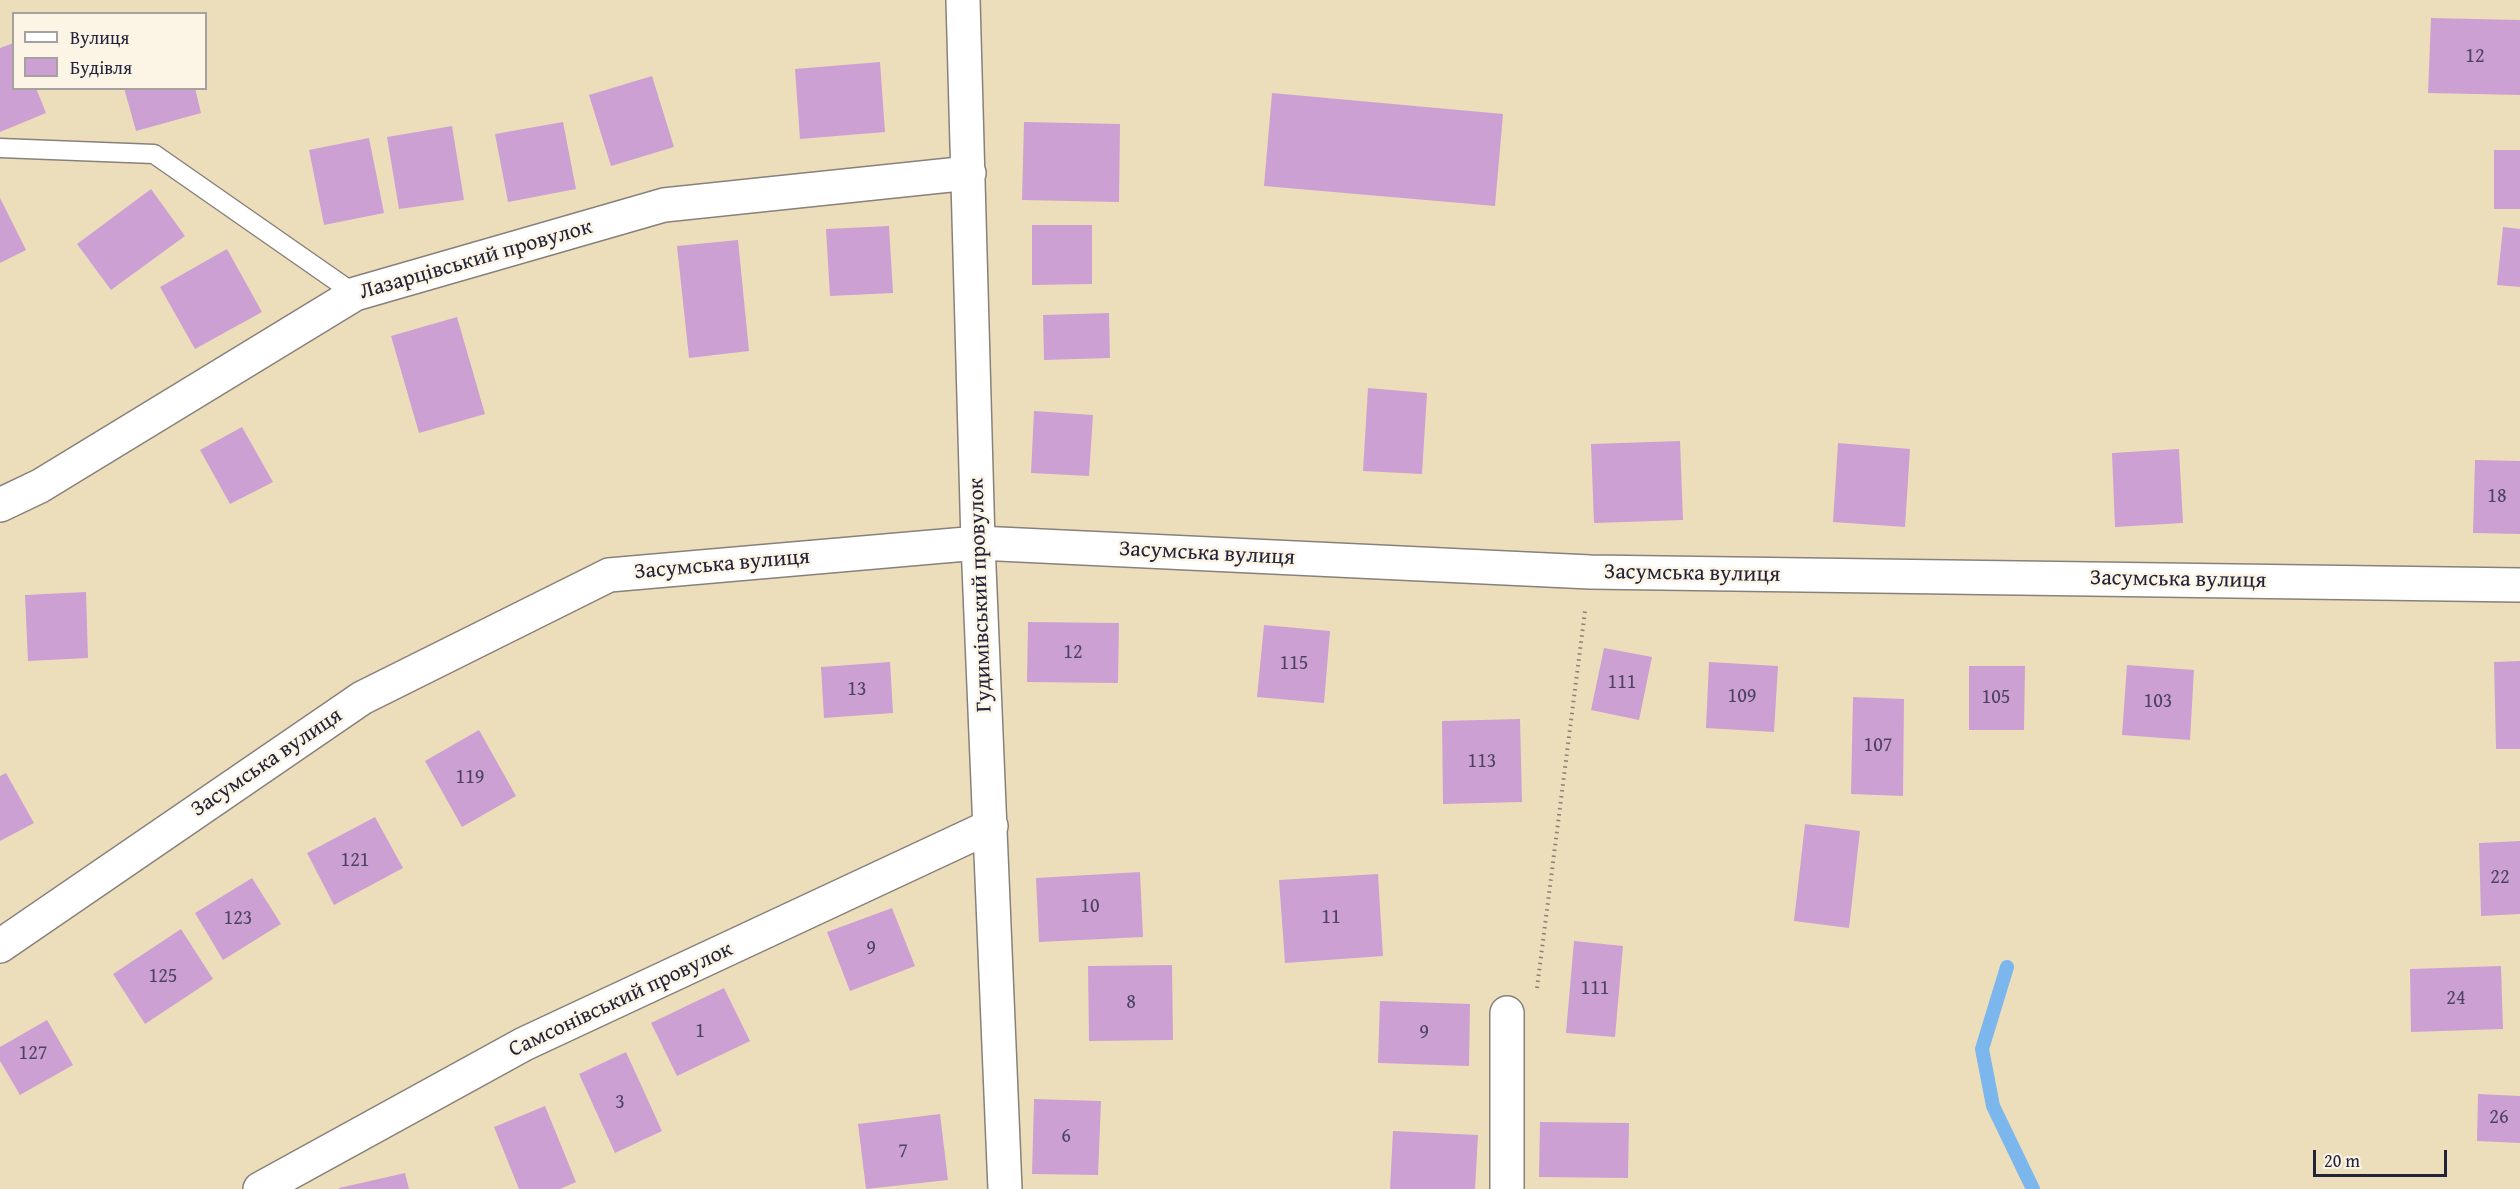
<!DOCTYPE html>
<html>
<head>
<meta charset="utf-8">
<style>
	body { margin:0 }
	#map { position:relative; width:2520px; height:1189px; overflow:hidden; background:#eddebb; font-family:"Gentium Book Plus",serif }
	canvas { display:block }
	.legend { position:absolute; left:12px; top:12px; width:195px; height:78px; box-sizing:border-box; background:#fcf5e5; border:2px solid #a5a1a1; margin:0; padding:8px 10px; list-style:none; font-size:18px; color:#22223b }
	.legend li { display:flex; align-items:center; gap:12px; height:30px }
	.legend b { width:30px; border:2px solid #a5a1a1 }
	.scale { position:absolute; left:2313px; top:1150px; width:134px; height:27px; box-sizing:border-box; border:3px solid #22223b; border-top:0; padding-left:8px; font-size:18px; line-height:21px; white-space:nowrap; color:#22223b; -webkit-text-stroke:4px #fcf5e5; paint-order:stroke }
</style>
</head>
<body>
<div id="map">
<canvas width="2520" height="1189"></canvas>
<ul class="legend">
<li><b style="height:8px;background:#fff"></b>Вулиця</li>
<li><b style="height:16px;background:#cca0d3"></b>Будівля</li>
</ul>
<div class="scale">20 m</div>
</div>
<script>
const ctx = document.querySelector('canvas').getContext('2d');
ctx.lineJoin = 'round';
const poly = rows => new Path2D(rows.map(r => 'M' + r).join(''));
function trace(path, color, width, dash) { ctx.strokeStyle = color; ctx.lineWidth = width; ctx.lineCap = dash ? 'butt' : 'round'; ctx.setLineDash(dash || []); ctx.stroke(path); }
function fillPath(path, color) { ctx.fillStyle = color; ctx.fill(path, 'evenodd'); }
function drawText(font, color, halo, rows, align = 'center') {
  ctx.font = font + ' "Gentium Book Plus",serif'; ctx.lineWidth = 5; ctx.setLineDash([]); ctx.textBaseline = 'middle'; ctx.strokeStyle = halo; ctx.fillStyle = color; for (const [text, x, y, turn = 0] of rows) {
    ctx.save(); ctx.translate(x, y); ctx.rotate((+turn || 0) * Math.PI / 180); ctx.textAlign = isNaN(turn) ? turn : align; if (halo) ctx.strokeText(text, 0, 0); ctx.fillText(text, 0, 0); ctx.restore();
  }
}
const stream = poly([
	[2007,967,1982,1049,1993,1106,2033,1189]
]);
const building = poly([
	[2431,18,2520,20,2520,95,2428,93],
	[14,43,14,88,36,88,46,113,0,132,0,48],
	[880,62,885,132,800,139,795,69],
	[652,76,674,147,611,166,589,95],
	[124,88,195,88,201,113,136,131],
	[1272,93,1503,114,1495,206,1264,186],
	[563,122,576,189,508,202,495,134],
	[1024,122,1120,124,1119,202,1022,200],
	[452,126,464,200,399,209,387,137],
	[369,138,384,213,324,225,309,150],
	[2494,150,2520,150,2520,209,2494,209],
	[151,189,185,236,111,290,77,244],
	[0,198,26,250,0,263],
	[1032,225,1092,225,1092,284,1032,285],
	[889,226,893,293,830,296,826,229],
	[2503,227,2520,229,2520,287,2497,285],
	[738,240,749,351,689,358,677,246],
	[227,249,262,312,195,349,160,287],
	[1109,313,1110,358,1044,360,1043,315],
	[457,317,485,414,419,433,391,336],
	[1368,388,1427,393,1422,474,1363,471],
	[1034,411,1093,415,1089,476,1031,473],
	[242,427,273,482,230,504,200,450],
	[1680,441,1683,520,1594,523,1591,444],
	[1838,443,1910,449,1905,527,1833,522],
	[2179,449,2183,523,2115,527,2112,453],
	[2475,460,2520,461,2520,534,2473,533],
	[86,592,88,658,28,661,25,595],
	[1028,622,1119,623,1118,683,1027,682],
	[1264,625,1330,631,1324,703,1257,697],
	[1604,648,1652,657,1639,720,1591,710],
	[2520,661,2520,749,2496,749,2494,662],
	[890,662,893,713,824,718,821,667],
	[1709,662,1778,666,1774,732,1706,728],
	[2127,665,2194,670,2190,740,2122,735],
	[1969,666,2025,666,2024,730,1969,730],
	[1853,697,1904,699,1903,796,1851,794],
	[1520,719,1522,802,1443,804,1442,721],
	[479,730,516,796,462,827,425,761],
	[6,773,34,823,0,841,0,776],
	[375,817,403,868,334,905,307,853],
	[1805,824,1860,831,1849,928,1794,921],
	[2520,841,2520,914,2481,916,2479,843],
	[1140,872,1143,937,1039,942,1036,878],
	[1378,874,1383,956,1285,963,1279,880],
	[252,878,281,924,223,960,195,913],
	[892,908,915,966,850,991,827,932],
	[181,929,213,979,145,1024,113,974],
	[1574,941,1623,946,1615,1037,1566,1033],
	[1172,965,1173,1040,1089,1041,1088,966],
	[2501,966,2503,1029,2411,1032,2410,969],
	[724,988,750,1041,677,1076,651,1023],
	[1380,1001,1470,1004,1469,1066,1378,1063],
	[47,1020,73,1065,20,1095,0,1061,0,1047],
	[626,1052,662,1131,615,1153,579,1074],
	[2478,1094,2520,1096,2520,1143,2477,1141],
	[1034,1099,1101,1101,1098,1175,1032,1174],
	[545,1106,576,1182,560,1189,519,1189,494,1127],
	[940,1114,948,1180,866,1189,858,1124],
	[1540,1122,1629,1123,1628,1178,1539,1177],
	[1393,1131,1478,1135,1475,1189,1390,1189],
	[405,1173,409,1189,339,1189,339,1188]
]);
const path = poly([
	[1537,988,1585,611]
]);
const service = poly([
	[0,148,154,154,355,294]
]);
const minor = poly([
	[963,0,978,543,1005,1189],
	[0,505,40,486,355,294,664,205,969,173],
	[1507,1013,1507,1189],
	[260,1189,524,1044,991,826]
]);
const tertiary = poly([
	[0,946,362,698,609,575,978,543,1590,572,2520,585]
]);
const numberNames = [
	["12",2475,57],
	["18",2497,497],
	["12",1073,653],
	["115",1294,664],
	["111",1622,683],
	["13",857,690],
	["109",1742,697],
	["105",1996,698],
	["103",2158,702],
	["107",1878,746],
	["113",1482,762],
	["119",470,778],
	["121",355,861],
	["22",2500,878],
	["10",1090,907],
	["11",1331,918],
	["123",238,919],
	["9",871,949],
	["125",163,977],
	["111",1595,989],
	["24",2456,999],
	["8",1131,1003],
	["1",700,1032],
	["9",1424,1033],
	["127",33,1054],
	["3",620,1103],
	["26",2499,1118],
	["6",1066,1137],
	["7",903,1152]
];
const streetNames = [
	["Лазарцівський провулок",476,260,-16],
	["Засумська вулиця",1207,554,3],
	["Засумська вулиця",722,565,-5],
	["Засумська вулиця",1692,574,1],
	["Засумська вулиця",2178,580,1],
	["Гудимівський провулок",981,595,-92],
	["Засумська вулиця",267,763,-34],
	["Самсонівський провулок",621,1000,-25]
];
trace(stream, '#7bb6ed', 14);
fillPath(building, '#cca0d3');
trace(service, '#88807b', 21);
trace(minor, '#88807b', 36);
trace(tertiary, '#88807b', 36);
trace(path, '#88807b', 4, [1.5, 4.5]);
trace(service, '#fff', 18);
trace(minor, '#fff', 33);
trace(tertiary, '#fff', 33);
drawText('20px', '#4c4261', null, numberNames);
drawText('22px', '#22223b', '#fcf5e5', streetNames);
</script>
</body>
</html>
